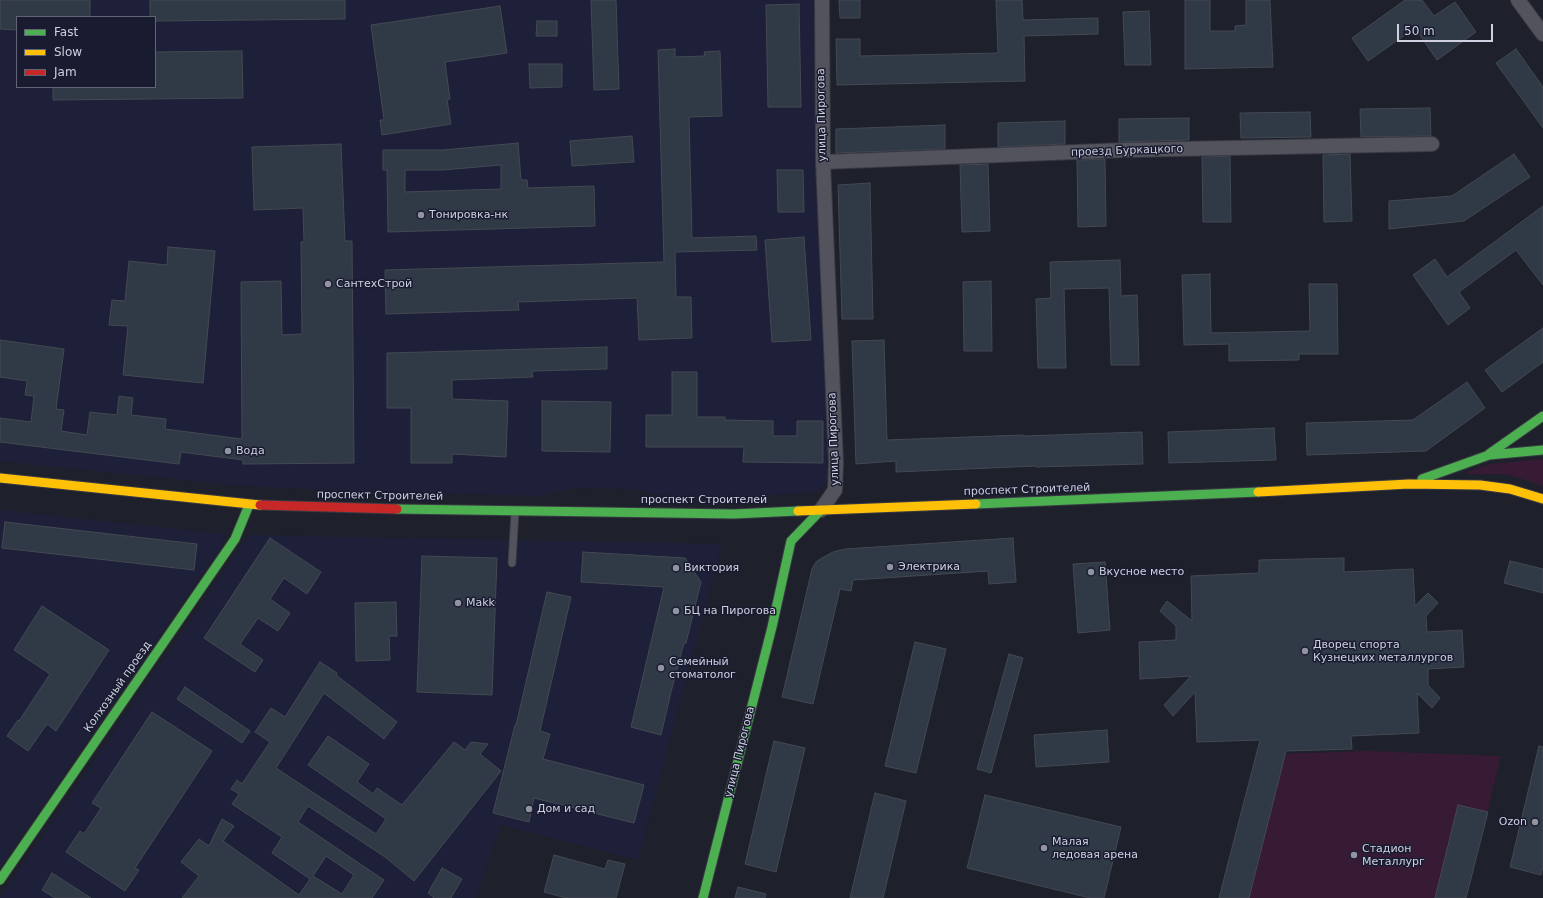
<!DOCTYPE html>
<html>
<head>
<meta charset="utf-8">
<style>
	body { margin:0 }
	#map { position:relative; width:1543px; height:898px; overflow:hidden; background:#1e202b; font-family:"DejaVu Sans",sans-serif }
	canvas { display:block }
	.legend { position:absolute; left:16px; top:16px; width:140px; height:72px; box-sizing:border-box; background:#191c30; border:1px solid #626476; margin:0; padding:5px 7px; list-style:none; font-size:12px; color:#cfd1e0 }
	.legend li { display:flex; align-items:center; gap:8px; height:20px }
	.legend b { width:20px; border:1px solid #626476 }
	.scale { position:absolute; left:1397px; top:24px; width:96px; height:18px; box-sizing:border-box; border:2px solid #cfd1e0; border-top:0; padding-left:5px; font-size:12px; line-height:14px; white-space:nowrap; color:#cfd1e0; -webkit-text-stroke:3px #191c30; paint-order:stroke }
</style>
</head>
<body>
<div id="map">
<canvas width="1543" height="898"></canvas>
<ul class="legend">
<li><b style="height:5px;background:#4caf50"></b>Fast</li>
<li><b style="height:5px;background:#ffc107"></b>Slow</li>
<li><b style="height:5px;background:#c62828"></b>Jam</li>
</ul>
<div class="scale">50 m</div>
</div>
<script>
const ctx = document.querySelector('canvas').getContext('2d');
ctx.lineJoin = 'round';
function fillPath(path, color) { ctx.fillStyle = color; ctx.fill(path, 'evenodd'); }
const poly = rows => new Path2D(rows.map(r => 'M' + r).join(''));
function trace(path, color, width, dash) { ctx.strokeStyle = color; ctx.lineWidth = width; ctx.lineCap = dash ? 'butt' : 'round'; ctx.setLineDash(dash || []); ctx.stroke(path); }
function drawText(font, color, halo, rows, align = 'center') {
  ctx.font = font + ' "DejaVu Sans",sans-serif'; ctx.lineWidth = 3; ctx.setLineDash([]); ctx.textBaseline = 'middle'; ctx.strokeStyle = halo; ctx.fillStyle = color; for (const [text, x, y, turn = 0] of rows) {
    ctx.save(); ctx.translate(x, y); ctx.rotate((+turn || 0) * Math.PI / 180); ctx.textAlign = isNaN(turn) ? turn : align; if (halo) ctx.strokeText(text, 0, 0); ctx.fillText(text, 0, 0); ctx.restore();
  }
}
const built = poly([
	[0,0,818,0,829,475,825,484,817,491,804,493,725,498,669,497,635,489,572,488,540,496,356,491,242,486,0,461],
	[17,17,155,17,155,87,17,87],
	[0,510,224,534,222,545,0,867],
	[249,535,722,544,638,860,501,825,476,898,0,898]
]);
const green = poly([
	[1543,459,1543,486,1516,477,1503,474,1468,474,1467,472,1491,464],
	[1367,751,1501,756,1466,898,1219,898,1256,755]
]);
const building = poly([
	[0,0,90,0,90,17,17,17,17,30,0,29,0,0],
	[150,0,345,0,345,19,155,21,155,17,150,17,150,0],
	[591,0,616,0,619,89,594,90,591,0],
	[839,0,860,0,860,18,840,18,839,0],
	[996,0,1022,0,1023,20,1098,18,1098,34,1024,36,1025,81,837,85,836,39,860,39,860,56,998,53,996,0],
	[1185,0,1210,0,1210,31,1235,31,1235,26,1246,25,1246,0,1270,0,1273,67,1185,69,1185,0],
	[1405,0,1422,0,1434,16,1455,2,1476,32,1437,60,1415,28,1368,61,1352,38,1405,0],
	[799,4,801,107,768,107,766,5,799,4],
	[500,6,507,53,445,62,450,99,447,100,451,124,382,135,380,120,384,120,371,25,500,6],
	[1149,11,1151,65,1125,65,1123,12,1149,11],
	[537,21,557,21,557,36,536,36,537,21],
	[675,49,675,57,705,56,704,52,720,51,722,116,689,117,692,238,756,236,757,250,675,252,676,297,691,297,692,338,639,340,637,298,518,302,519,310,386,314,385,270,664,262,658,50,675,49],
	[1516,49,1543,87,1543,128,1496,63,1516,49],
	[242,51,243,98,53,100,53,87,155,87,155,52,242,51],
	[529,64,562,64,562,87,530,88,529,64],
	[1430,108,1431,136,1361,137,1360,109,1430,108],
	[1310,112,1311,137,1241,138,1240,113,1310,112],
	[1189,118,1189,140,1119,142,1119,119,1189,118],
	[1065,121,1065,144,998,147,998,123,1065,121],
	[945,125,945,149,836,153,836,129,945,125],
	[632,136,634,162,572,166,570,141,632,136],
	[518,143,521,180,527,180,528,188,594,186,595,226,388,232,387,170,383,170,383,150,443,150,518,143],
	[501,165,501,189,405,192,405,170,443,170,501,165],
	[341,144,345,241,352,241,354,463,243,464,243,460,181,452,179,464,0,442,0,418,31,422,34,396,25,395,27,381,0,377,0,340,64,349,56,409,64,410,61,431,87,435,90,412,117,415,119,396,133,398,131,415,166,419,165,429,242,439,241,282,281,281,282,335,302,334,301,242,304,242,303,208,254,210,252,147,341,144],
	[1350,154,1352,221,1324,222,1323,155,1350,154],
	[1514,154,1530,177,1464,221,1389,229,1389,201,1452,196,1514,154],
	[1230,156,1231,222,1203,222,1202,157,1230,156],
	[1105,159,1106,226,1078,227,1077,160,1105,159],
	[988,164,990,231,962,232,960,165,988,164],
	[777,170,803,170,804,212,778,212,777,170],
	[870,183,873,319,842,319,838,185,870,183],
	[1543,206,1543,285,1516,250,1459,292,1470,308,1448,325,1413,275,1435,259,1447,277,1543,206],
	[804,237,811,340,772,342,765,240,804,237],
	[168,247,215,251,203,383,123,375,128,326,109,325,112,300,125,301,129,261,167,265,168,247],
	[1120,260,1121,296,1137,295,1139,365,1111,365,1109,288,1064,289,1066,368,1038,368,1036,299,1051,298,1050,262,1120,260],
	[1210,274,1211,333,1310,331,1309,284,1337,284,1338,354,1299,354,1299,360,1229,361,1229,344,1184,345,1182,275,1210,274],
	[991,281,992,351,964,351,963,282,991,281],
	[1543,328,1543,362,1502,392,1485,370,1543,328],
	[884,340,887,440,1023,435,1023,436,1142,432,1143,464,1036,467,1036,466,896,472,896,461,856,464,852,341,884,340],
	[607,347,607,369,532,371,533,377,452,380,452,399,508,401,506,457,452,454,452,463,411,463,411,408,387,408,387,353,607,347],
	[672,372,697,372,697,417,725,417,725,420,773,421,773,436,797,436,797,421,823,421,823,463,743,462,744,447,646,447,646,415,672,415,672,372],
	[1467,382,1485,408,1426,451,1307,455,1306,423,1413,420,1467,382],
	[542,401,611,402,610,452,542,451,542,401],
	[1274,428,1276,460,1169,463,1168,432,1274,428],
	[5,522,197,544,194,570,2,548,5,522],
	[270,538,321,572,307,594,284,578,270,599,290,613,278,631,258,618,240,644,263,660,255,672,204,638,270,538],
	[1013,538,1016,582,989,584,988,571,853,580,851,591,840,589,813,704,782,697,812,569,816,562,822,558,833,552,845,549,1013,538],
	[583,552,685,558,701,582,686,643,684,643,671,692,661,735,631,727,664,587,581,582,583,552],
	[422,556,497,558,492,695,417,692,422,556],
	[1344,558,1344,572,1413,569,1415,606,1428,593,1438,603,1426,616,1427,632,1462,630,1464,667,1428,669,1428,685,1440,698,1432,708,1417,693,1419,733,1351,736,1352,749,1286,751,1249,898,1219,898,1260,740,1197,742,1195,692,1173,716,1164,705,1191,676,1140,679,1139,642,1176,640,1176,626,1160,611,1167,601,1192,621,1191,576,1259,573,1259,560,1344,558],
	[1510,561,1543,569,1543,593,1504,583,1510,561],
	[1105,562,1110,630,1078,633,1073,564,1105,562],
	[547,592,571,597,540,731,550,734,543,759,644,785,634,823,534,798,529,822,493,813,515,725,516,725,547,592],
	[396,602,397,636,389,636,390,660,356,661,355,603,396,602],
	[42,606,109,650,56,731,47,724,28,751,7,736,18,720,19,721,50,674,14,650,42,606],
	[915,642,946,649,916,773,885,766,915,642],
	[1009,654,1023,658,991,773,977,769,1009,654],
	[320,662,337,673,336,675,397,722,384,739,324,693,276,768,376,834,386,819,308,765,328,736,369,764,357,782,373,794,377,788,402,805,454,742,465,750,471,742,488,744,480,754,501,771,414,881,385,857,308,806,298,822,384,880,372,898,182,898,199,876,181,862,199,839,209,846,222,819,234,826,223,841,299,895,310,879,272,853,282,837,232,804,239,794,231,789,237,780,242,784,270,742,255,732,271,708,285,717,320,662],
	[326,856,354,875,342,894,313,876,326,856],
	[185,687,250,731,242,743,177,699,185,687],
	[152,712,212,751,135,868,139,870,125,891,66,852,80,831,84,834,101,808,92,803,152,712],
	[1107,730,1109,762,1036,767,1034,735,1107,730],
	[774,741,805,748,776,872,745,864,774,741],
	[1539,746,1543,747,1543,866,1541,875,1510,867,1539,746],
	[875,793,906,801,883,898,850,898,875,793],
	[985,795,1121,827,1104,898,1090,898,967,868,985,795],
	[1458,805,1488,812,1466,898,1435,898,1458,805],
	[554,855,605,869,608,860,625,864,616,898,566,898,544,892,554,855],
	[442,868,462,879,451,898,434,898,428,893,442,868],
	[52,873,91,898,55,898,42,890,52,873],
	[738,887,766,894,765,898,735,898,738,887]
]);
const lane = poly([
	[512,563,515,512]
]);
const street = poly([
	[1518,0,1543,34],
	[823,162,1126,150,1432,144],
	[821,510,835,490,836,462,823,162,822,0]
]);
const fast = poly([
	[1489,454,1543,416],
	[1422,479,1489,455,1543,450],
	[976,504,1258,492],
	[397,509,734,514,798,511],
	[0,880,235,539,249,505],
	[703,898,772,627,791,541,821,510]
]);
const slow = poly([
	[0,478,260,505],
	[1258,492,1409,484,1480,485,1510,489,1543,499],
	[798,511,976,504]
]);
const jam = poly([
	[260,505,397,509]
]);
const markers = [
	[421,215,4,"#9193a1"],
	[328,284,4,"#9193a1"],
	[228,451,4,"#9193a1"],
	[890,567,4,"#9193a1"],
	[676,568,4,"#9193a1"],
	[1091,572,4,"#9193a1"],
	[458,603,4,"#9193a1"],
	[676,611,4,"#9193a1"],
	[1305,651,4,"#9193a1"],
	[661,668,4,"#9193a1"],
	[529,809,4,"#9193a1"],
	[1535,822,4,"#9193a1"],
	[1044,848,4,"#9193a1"],
	[1354,855,4,"#9193a1"]
];
const streetNames = [
	["улица Пирогова",822,115,-91],
	["проезд Буркацкого",1127,151,-2],
	["улица Пирогова",834,439,-92],
	["проспект Строителей",1027,490,-2],
	["проспект Строителей",380,496,1],
	["проспект Строителей",704,500],
	["Колхозный проезд",118,687,-55],
	["улица Пирогова",740,752,-76]
];
const poiNames = [
	["Тонировка-нк",429,215],
	["СантехСтрой",336,284],
	["Вода",236,451],
	["Электрика",898,567],
	["Виктория",684,568],
	["Вкусное место",1099,572],
	["Makk",466,603],
	["БЦ на Пирогова",684,611],
	["Дворец спорта",1313,645],
	["Кузнецких металлургов",1313,658],
	["Семейный",669,662],
	["стоматолог",669,675],
	["Дом и сад",537,809],
	["Ozon",1527,822,"right"],
	["Малая",1052,842],
	["ледовая арена",1052,855],
	["Стадион",1362,849],
	["Металлург",1362,862]
];
fillPath(built, '#1d2038');
fillPath(green, '#371b34');
fillPath(building, '#303946');
trace(building, '#444952', 1);
trace(lane, '#393a44', 9);
trace(street, '#393a44', 16);
trace(fast, '#393a44', 11);
trace(slow, '#393a44', 11);
trace(jam, '#393a44', 11);
trace(lane, '#52535c', 7);
trace(street, '#52535c', 14);
trace(fast, '#4caf50', 9);
trace(slow, '#ffc107', 9);
trace(jam, '#c62828', 9);
for (const [x, y, r, color] of markers) { const dot = new Path2D(); dot.arc(x, y, r, 0, 2 * Math.PI); ctx.fillStyle = color; ctx.fill(dot); trace(dot, '#191c30', 1.5); }
drawText('11px', '#cfd1e0', '#191c30', streetNames);
drawText('11px', '#cfd1e0', '#191c30', poiNames, 'left');
</script>
</body>
</html>
